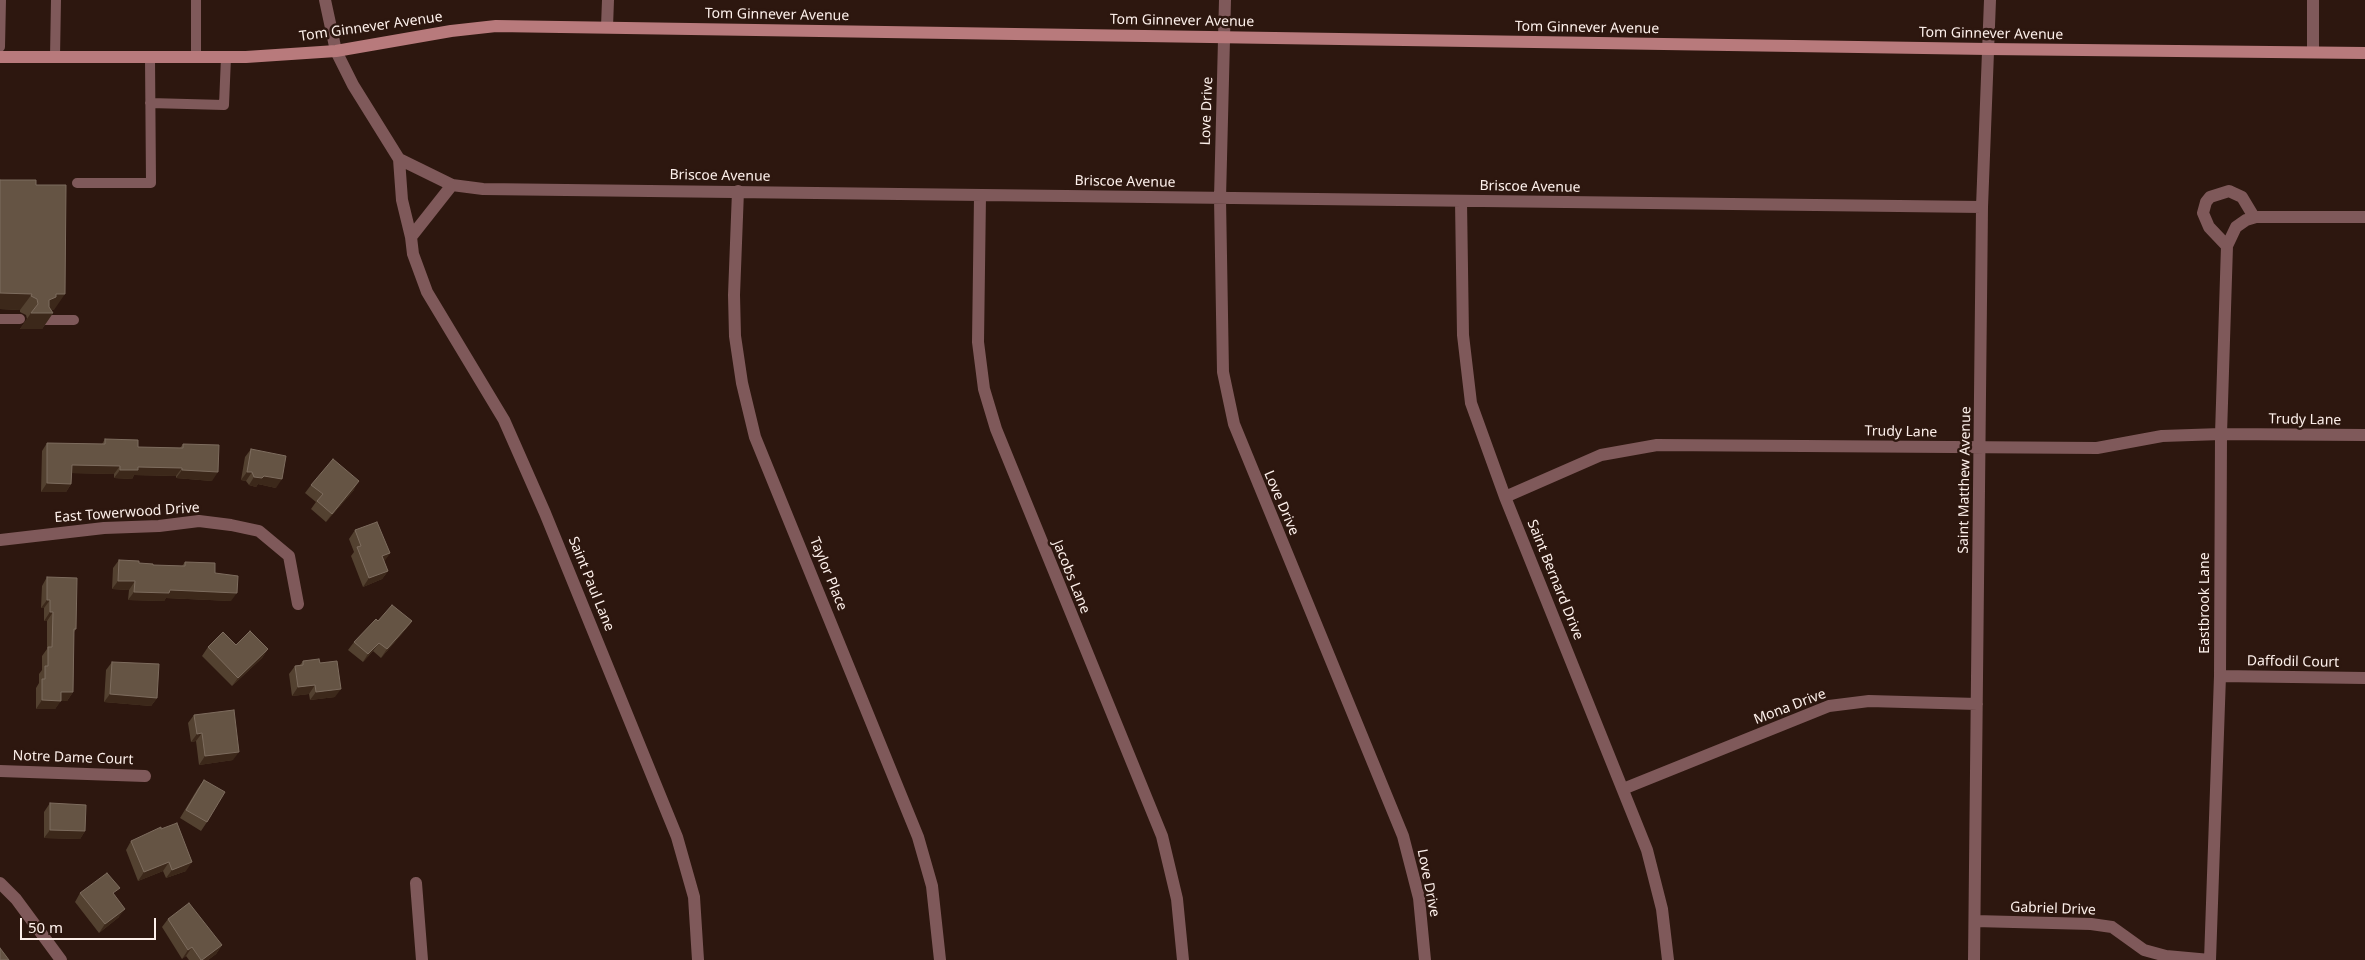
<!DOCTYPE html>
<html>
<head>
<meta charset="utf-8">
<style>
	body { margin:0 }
	#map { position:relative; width:2365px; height:960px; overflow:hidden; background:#2d170f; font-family:"Noto Sans",sans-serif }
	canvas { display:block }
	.scale { position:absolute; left:20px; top:918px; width:136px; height:22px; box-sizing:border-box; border:2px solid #fdf0eb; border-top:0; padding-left:6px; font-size:15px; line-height:18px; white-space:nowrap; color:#fdf0eb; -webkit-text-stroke:4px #2d170f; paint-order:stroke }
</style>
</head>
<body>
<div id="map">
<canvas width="2365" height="960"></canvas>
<div class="scale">50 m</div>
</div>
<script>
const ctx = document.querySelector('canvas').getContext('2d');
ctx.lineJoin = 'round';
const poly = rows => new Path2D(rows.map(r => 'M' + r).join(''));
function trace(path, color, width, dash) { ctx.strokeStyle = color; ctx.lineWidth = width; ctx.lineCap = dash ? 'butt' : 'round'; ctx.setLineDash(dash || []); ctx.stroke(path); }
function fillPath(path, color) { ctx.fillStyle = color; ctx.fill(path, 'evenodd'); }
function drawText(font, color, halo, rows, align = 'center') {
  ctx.font = font + ' "Noto Sans",sans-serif'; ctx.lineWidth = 5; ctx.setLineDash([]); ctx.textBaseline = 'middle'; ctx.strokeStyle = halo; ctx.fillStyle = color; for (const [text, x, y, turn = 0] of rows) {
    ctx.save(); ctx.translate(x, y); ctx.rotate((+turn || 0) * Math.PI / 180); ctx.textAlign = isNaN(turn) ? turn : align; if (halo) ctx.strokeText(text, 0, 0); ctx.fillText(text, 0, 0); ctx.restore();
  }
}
const lane = poly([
	[196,0,196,57],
	[0,47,1,0],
	[55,57,56,0],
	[150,103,224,105,226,57],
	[77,183,151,183,150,58],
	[0,319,20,319],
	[44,320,74,320]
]);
const street = poly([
	[325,0,336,51,353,85,399,159,452,185,483,189,1982,207],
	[1225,0,1220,198,1223,372,1234,424,1403,836,1419,898,1425,960],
	[2313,0,2313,52],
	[607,27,608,0],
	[399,159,402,200,411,237,413,254,427,292,504,420,545,513,677,837,694,897,698,960],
	[738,191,734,295,735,336,742,383,755,437,918,837,932,886,940,960],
	[980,196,978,342,984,389,996,429,1162,836,1177,899,1183,960],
	[1461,201,1463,335,1471,403,1505,497,1647,850,1662,909,1668,960],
	[411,237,452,185],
	[2227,246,2209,227,2203,213,2206,202,2210,197,2229,191,2242,197,2254,217],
	[1505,497,1601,455,1657,445,2097,448,2162,436,2221,434,2365,435],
	[0,540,104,528,159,526,199,521,231,525,259,531,289,556,298,604],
	[2220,676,2365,678],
	[0,771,145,776],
	[1623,789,1829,706,1869,701,1977,704],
	[0,883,16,899,61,960],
	[416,883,422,960],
	[1975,921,2091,924,2112,927,2144,950,2166,956,2210,960],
	[1974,960,1982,207,1990,0],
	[2210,960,2220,676,2221,434,2227,246,2236,227,2246,220,2256,217,2365,217]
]);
const secondary = poly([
	[0,57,246,57,336,51,451,31,496,26,1988,49,2365,53]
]);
const wall = poly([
	[0,180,36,185,54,310,51,310,53,313,42,329,20,329,27,319,26,315,20,312,20,310,0,309],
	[105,439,138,447,180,448,183,444,212,481,176,478,176,476,134,475,132,479,114,478,114,474,72,473,71,484,66,492,41,492,42,451,47,443,102,444],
	[251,449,276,488,258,484,256,487,249,485,246,481,241,480,245,457],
	[311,485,354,490,326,522,311,509,316,502,305,493],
	[355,530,390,553,384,561,388,571,382,579,363,587,351,556,354,552,349,539],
	[119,560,153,565,182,566,185,562,215,573,231,601,166,598,164,601,128,600,129,590,112,589,113,568],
	[47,577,76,629,74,632,73,692,67,701,61,700,55,709,36,709,36,688,39,683,39,674,42,670,42,656,47,649,47,621,44,621,44,608,41,608,42,586],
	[378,621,412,621,406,629,381,658,373,651,363,662,348,650,354,642],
	[236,645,268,649,262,658,232,686,202,656,208,647],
	[303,661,320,663,335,697,310,700,309,694,292,696,289,674,295,666,300,665],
	[112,662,157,698,151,706,104,702,106,670],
	[194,715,233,760,199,765,196,741,191,742,188,723],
	[204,780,207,822,201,831,180,818,198,788],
	[50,803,85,831,80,839,44,838,44,812],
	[131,841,186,871,166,878,163,871,138,881,126,850],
	[80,893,115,895,119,917,99,933,75,902],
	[168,919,222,945,216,954,208,960,189,960,186,956,182,959,162,927]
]);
const shadedWall = poly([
	[0,293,32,294,20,310,0,309],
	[56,294,65,294,54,310,47,310,53,313,42,329,20,329,31,313,49,300],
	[72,465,120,466,114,474,66,473],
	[138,467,182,468,176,476,134,475,132,479,114,478,120,470],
	[182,470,218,472,212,481,176,478],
	[247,472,252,472,246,481,241,480],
	[264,476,282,479,276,488,258,484,256,487,249,485,254,477],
	[359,481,354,490,326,522,332,514],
	[47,483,71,484,66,492,41,492],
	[390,553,384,562,382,556],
	[388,571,382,579,363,587,369,578],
	[118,581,135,581,129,590,112,589],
	[170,590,237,593,231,601,166,598,164,601,128,600,134,592],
	[47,600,50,600,44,608,41,608],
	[50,612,53,612,47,621,44,621],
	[412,621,406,629,381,658,387,649],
	[379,643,373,651,363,662,368,654],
	[268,649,262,658,232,686,238,678],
	[315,685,309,694,292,696,298,687],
	[341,689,335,697,310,700,316,692],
	[61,692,73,692,67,701,55,700],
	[110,694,157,698,151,706,104,702],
	[42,700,61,701,55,709,36,709],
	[202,733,196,741,191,742,197,734],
	[239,752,233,760,199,765,205,756],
	[50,830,85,831,80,839,44,838],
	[169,862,163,871,138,881,144,872],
	[192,862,186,871,166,878,172,870],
	[125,909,119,917,99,933,105,924],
	[222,945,216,954,208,960,202,960],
	[192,947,186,956,182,959,188,950]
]);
const building = poly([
	[0,180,36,180,36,185,66,185,65,294,56,294,56,297,49,300,49,307,53,313,31,313,38,304,37,299,31,296,32,294,0,293,0,180],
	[105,439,138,440,138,447,183,448,183,444,219,445,218,472,182,470,182,468,138,467,138,470,120,470,120,466,72,465,71,484,47,483,47,443,105,444,105,439],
	[251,449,286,456,282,479,264,476,262,478,254,477,252,472,247,472,251,449],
	[333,459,359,481,332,514,317,501,323,494,311,485,333,459],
	[377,522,390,553,382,556,388,571,369,578,357,547,361,546,355,530,377,522],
	[119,560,139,561,139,563,153,564,153,565,185,566,185,562,215,563,215,573,238,576,237,593,170,590,169,593,134,592,135,581,118,581,119,560],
	[47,577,77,578,76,629,74,629,73,692,61,692,61,701,42,700,42,679,45,679,45,666,48,666,48,647,52,647,53,612,50,612,50,600,47,600,47,577],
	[392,605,412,621,387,649,379,643,368,654,354,642,376,619,378,621,392,605],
	[250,631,268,649,238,678,208,647,223,632,236,645,250,631],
	[319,659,320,663,337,661,341,689,316,692,315,685,298,687,295,666,303,665,303,661,319,659],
	[112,662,159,664,157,698,110,694,112,662],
	[234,710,239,752,205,756,202,733,197,734,194,715,234,710],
	[204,780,225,792,207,822,186,810,204,780],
	[50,803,86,805,85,831,50,830,50,803],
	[177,823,192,862,172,870,169,862,144,872,131,841,161,827,161,829,177,823],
	[107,873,120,888,113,893,125,909,105,924,80,893,107,873],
	[189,903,222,945,202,960,201,960,192,947,188,950,168,919,189,903],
	[0,948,9,960,0,960,0,948]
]);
const streetNames = [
	["Tom Ginnever Avenue",777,15,1],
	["Tom Ginnever Avenue",1182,21,1],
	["Tom Ginnever Avenue",371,27,-8],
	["Tom Ginnever Avenue",1587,28,1],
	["Tom Ginnever Avenue",1991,34,1],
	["Love Drive",1207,111,-88],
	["Briscoe Avenue",720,176,1],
	["Briscoe Avenue",1125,182,1],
	["Briscoe Avenue",1530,187,1],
	["Trudy Lane",2305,420,1],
	["Trudy Lane",1901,432,1],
	["Saint Matthew Avenue",1965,480,-89],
	["Love Drive",1281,503,67],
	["East Towerwood Drive",127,513,-4],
	["Taylor Place",828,574,68],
	["Jacobs Lane",1071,577,68],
	["Saint Bernard Drive",1555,580,68],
	["Saint Paul Lane",591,584,68],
	["Eastbrook Lane",2205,603,-90],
	["Daffodil Court",2293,662,1],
	["Mona Drive",1790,707,-21],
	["Notre Dame Court",73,758,2],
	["Love Drive",1428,883,79],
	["Gabriel Drive",2053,909,2]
];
trace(lane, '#7f595a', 10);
trace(street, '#7f595a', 12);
trace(secondary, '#b87a7c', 12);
fillPath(wall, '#534130');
fillPath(shadedWall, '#3c281a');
fillPath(building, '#655444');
trace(building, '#7d6c5e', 1);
drawText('14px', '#fdf0eb', '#2d170f', streetNames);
</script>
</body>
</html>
